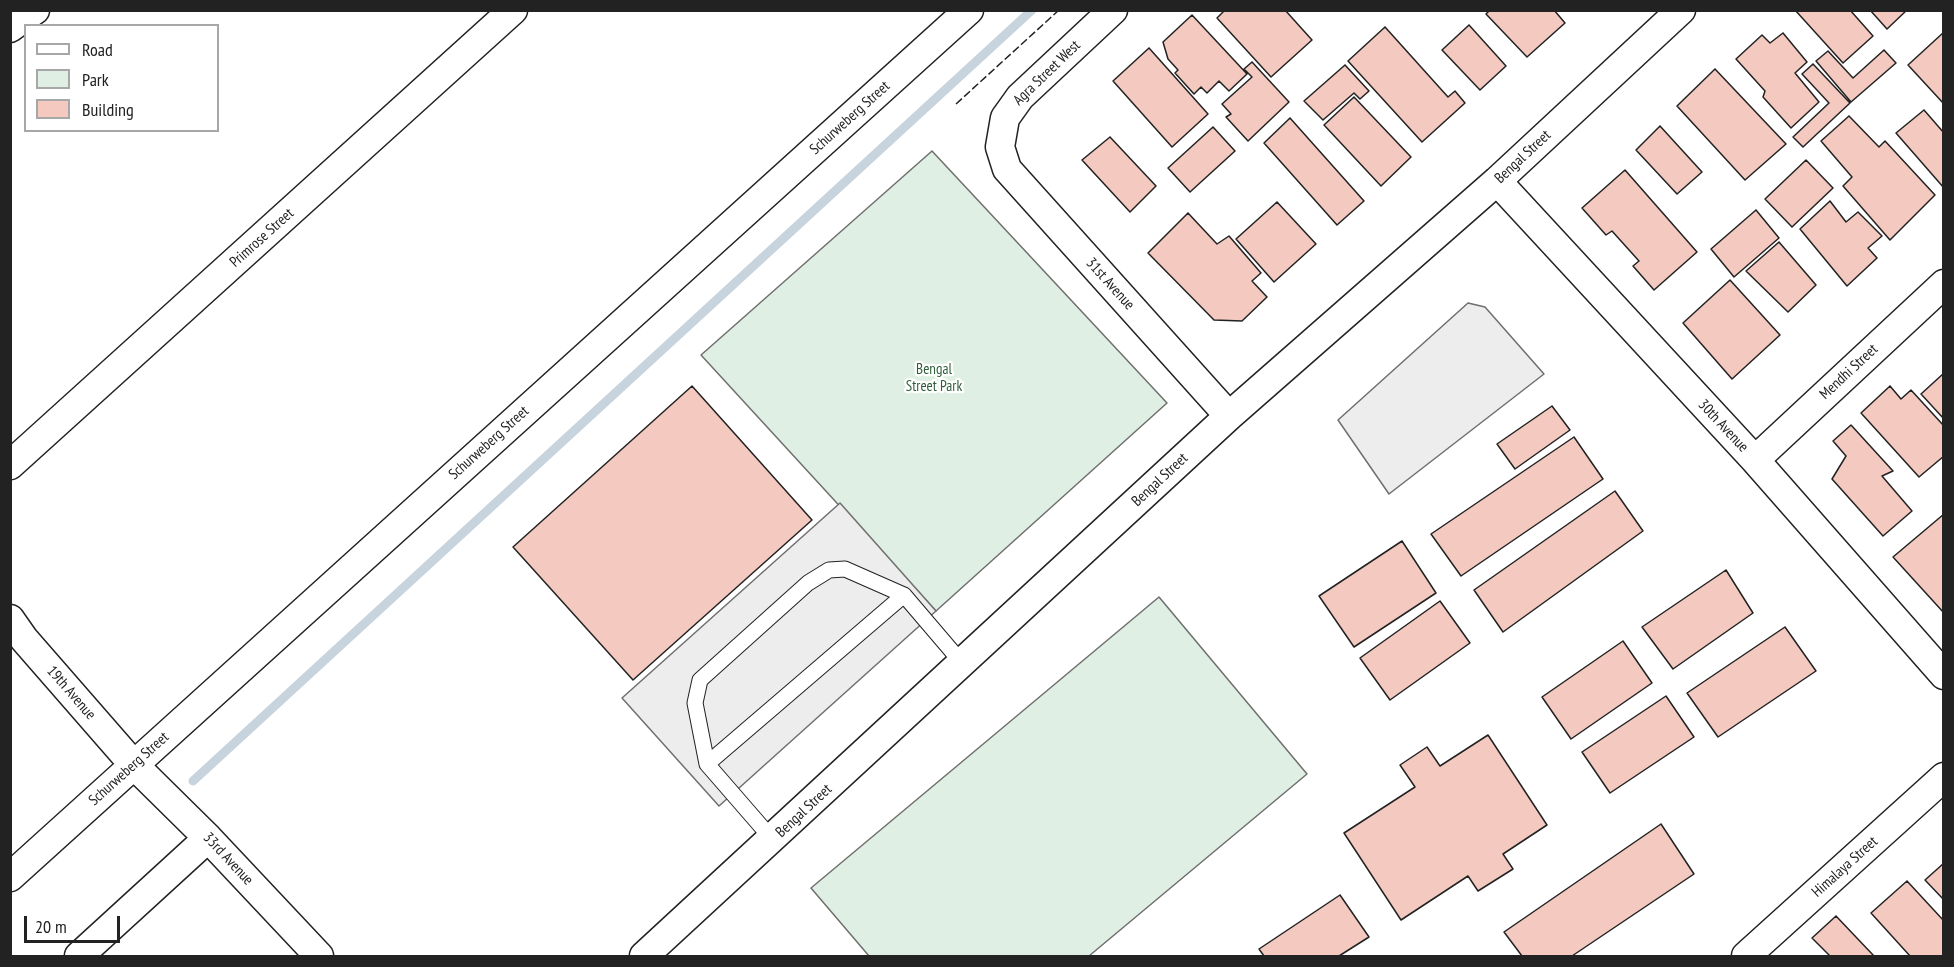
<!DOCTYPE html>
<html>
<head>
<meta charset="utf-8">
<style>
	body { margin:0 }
	#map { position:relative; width:1954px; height:967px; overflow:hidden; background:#fff; font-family:"PT Sans Narrow",sans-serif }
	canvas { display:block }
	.frame { position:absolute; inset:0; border:12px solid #222; pointer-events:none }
	.legend { position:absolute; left:24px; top:24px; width:195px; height:108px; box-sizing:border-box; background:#fff; border:2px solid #a7a7a7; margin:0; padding:8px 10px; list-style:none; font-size:18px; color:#222 }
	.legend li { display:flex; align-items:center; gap:12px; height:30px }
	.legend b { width:30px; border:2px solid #a7a7a7 }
	.scale { position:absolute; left:24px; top:916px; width:96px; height:27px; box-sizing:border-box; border:3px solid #222; border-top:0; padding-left:8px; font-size:18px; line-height:21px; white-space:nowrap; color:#222; -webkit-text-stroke:4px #fff; paint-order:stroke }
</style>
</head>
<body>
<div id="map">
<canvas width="1954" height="967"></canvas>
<div class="frame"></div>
<ul class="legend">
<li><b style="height:8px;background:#fff"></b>Road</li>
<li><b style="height:16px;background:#e0efe3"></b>Park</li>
<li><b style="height:16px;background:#f3c9c0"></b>Building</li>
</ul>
<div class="scale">20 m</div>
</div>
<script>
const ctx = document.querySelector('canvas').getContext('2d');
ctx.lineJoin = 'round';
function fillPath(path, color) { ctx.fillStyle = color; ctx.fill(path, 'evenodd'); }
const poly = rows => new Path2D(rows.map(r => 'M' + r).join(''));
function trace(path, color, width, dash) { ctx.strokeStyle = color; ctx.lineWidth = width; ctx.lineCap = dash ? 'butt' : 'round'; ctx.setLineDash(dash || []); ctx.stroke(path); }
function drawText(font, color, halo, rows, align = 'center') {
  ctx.font = font + ' "PT Sans Narrow",sans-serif'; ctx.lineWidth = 4.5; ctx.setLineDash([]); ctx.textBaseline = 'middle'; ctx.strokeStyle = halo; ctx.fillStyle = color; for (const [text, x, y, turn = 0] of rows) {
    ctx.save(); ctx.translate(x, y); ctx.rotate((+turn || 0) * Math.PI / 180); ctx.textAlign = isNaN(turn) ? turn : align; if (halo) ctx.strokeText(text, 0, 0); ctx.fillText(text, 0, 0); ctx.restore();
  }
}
const green = poly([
	[932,151,1167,403,936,611,701,355,932,151],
	[1159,597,1307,774,1089,956,869,956,811,888,1159,597]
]);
const parking = poly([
	[1468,303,1485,307,1544,374,1389,494,1338,420,1468,303],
	[840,503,936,611,719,806,622,698,840,503]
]);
const stream = poly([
	[193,781,1032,10]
]);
const building = poly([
	[1225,10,1285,10,1312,40,1271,77,1217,18,1225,10],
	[1490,10,1554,10,1565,23,1527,57,1486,14,1490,10],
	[1795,10,1850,10,1873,36,1843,63,1795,10],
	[1870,10,1907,10,1887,29,1870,10],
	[1192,15,1247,74,1229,91,1219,81,1207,93,1201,87,1194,94,1175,73,1178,70,1168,59,1163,42,1192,15],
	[1469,25,1506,66,1480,90,1442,50,1469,25],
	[1385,27,1448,97,1455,91,1465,103,1422,142,1348,61,1385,27],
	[1944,32,1944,104,1908,65,1944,32],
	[1783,33,1807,62,1795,73,1819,102,1791,128,1763,97,1765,91,1736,59,1762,35,1770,43,1783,33],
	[1149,48,1208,114,1172,147,1113,81,1149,48],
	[1884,50,1896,63,1851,102,1816,61,1828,51,1853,78,1884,50],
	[1252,62,1289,102,1248,141,1226,117,1231,114,1222,104,1252,77,1244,69,1252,62],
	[1813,64,1850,103,1803,147,1793,137,1829,103,1802,74,1813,64],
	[1345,65,1369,91,1360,99,1354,93,1323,120,1304,101,1345,65],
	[1715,69,1786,144,1745,180,1677,106,1715,69],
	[1354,97,1411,157,1381,186,1324,125,1354,97],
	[1924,110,1944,133,1944,188,1896,133,1924,110],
	[1849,116,1879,147,1885,141,1935,195,1890,240,1843,186,1852,177,1821,141,1849,116],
	[1290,118,1364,201,1337,225,1264,143,1290,118],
	[1660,126,1702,172,1677,194,1636,150,1660,126],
	[1213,127,1235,151,1190,192,1168,168,1213,127],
	[1110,137,1156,186,1130,212,1082,160,1110,137],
	[1806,160,1833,188,1792,227,1765,199,1806,160],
	[1625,170,1697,252,1654,290,1633,266,1639,261,1612,231,1606,235,1582,208,1625,170],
	[1830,201,1846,222,1858,212,1882,236,1868,248,1877,258,1847,286,1800,229,1830,201],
	[1277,202,1316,244,1274,282,1236,239,1277,202],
	[1756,210,1779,238,1734,277,1711,249,1756,210],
	[1188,213,1217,244,1229,236,1261,273,1252,281,1267,297,1242,321,1214,320,1148,253,1188,213],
	[1779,242,1816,285,1788,312,1746,271,1779,242],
	[1730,280,1780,335,1732,379,1683,323,1730,280],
	[1944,373,1944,419,1921,394,1944,373],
	[692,386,812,520,633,680,513,547,692,386],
	[1890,386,1901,399,1911,390,1944,426,1944,456,1919,477,1861,413,1890,386],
	[1552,406,1570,430,1515,469,1497,444,1552,406],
	[1851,425,1893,471,1882,476,1912,511,1883,536,1832,479,1846,456,1833,441,1851,425],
	[1574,437,1603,479,1461,576,1431,534,1574,437],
	[1615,491,1643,531,1503,632,1474,590,1615,491],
	[1944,514,1943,535,1944,613,1893,557,1944,514],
	[1402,541,1436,593,1354,647,1319,596,1402,541],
	[1726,570,1753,613,1673,669,1642,627,1726,570],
	[1440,601,1470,643,1390,700,1360,658,1440,601],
	[1785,627,1816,671,1718,737,1687,693,1785,627],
	[1623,641,1652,683,1571,739,1542,697,1623,641],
	[1666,696,1694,737,1610,793,1582,752,1666,696],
	[1488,735,1547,825,1503,854,1513,869,1478,891,1468,876,1401,920,1344,833,1415,787,1400,765,1427,747,1440,766,1488,735],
	[1661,824,1694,874,1572,956,1522,956,1504,932,1661,824],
	[1944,863,1944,900,1925,880,1944,863],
	[1907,881,1944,921,1944,956,1910,956,1871,913,1907,881],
	[1340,895,1369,937,1339,956,1264,956,1259,949,1340,895],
	[1836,916,1874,956,1830,956,1812,938,1836,916]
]);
const lane = poly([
	[707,764,904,595],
	[773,840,707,764,695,703,700,680,808,583,829,570,845,569,904,595,962,663]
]);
const street = poly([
	[1113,10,1020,97,1005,118,1000,147,1007,169,1229,416],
	[10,28,35,10],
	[1497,181,1755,460,1944,675],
	[1755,460,1944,284],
	[10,465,513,10],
	[10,619,24,639,133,764,208,838,319,956],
	[10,877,969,10],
	[79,956,208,838],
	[644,956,1229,416,1497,181,1681,10],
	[1746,956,1944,777]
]);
const fence = poly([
	[956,104,1059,10]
]);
const streetNames = [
	["Agra Street West",1047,73,-44],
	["Schurweberg Street",850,118,-42],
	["Bengal Street",1523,157,-43],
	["Primrose Street",262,238,-42],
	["31st Avenue",1110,284,48],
	["Mendhi Street",1849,372,-43],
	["30th Avenue",1723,426,47],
	["Schurweberg Street",489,443,-42],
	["Bengal Street",1160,480,-43],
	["19th Avenue",71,693,49],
	["Schurweberg Street",129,769,-42],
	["Bengal Street",804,811,-43],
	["33rd Avenue",228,859,47],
	["Himalaya Street",1845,867,-42]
];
const parkNames = [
	["Bengal",934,370],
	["Street Park",934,387]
];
fillPath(green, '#e0efe3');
trace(green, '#6f6f6f', 1.5);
fillPath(parking, '#ededed');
trace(parking, '#6f6f6f', 1.5);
trace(stream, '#c7d3dd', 9);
fillPath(building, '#f3c9c0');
trace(building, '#222', 1.5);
trace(lane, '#222', 17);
trace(street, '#222', 31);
trace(lane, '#fff', 15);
trace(street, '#fff', 28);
trace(fence, '#222', 1.5, [8, 3]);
drawText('15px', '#222', '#fff', streetNames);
drawText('15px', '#2f5e38', '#fff', parkNames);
</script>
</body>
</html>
